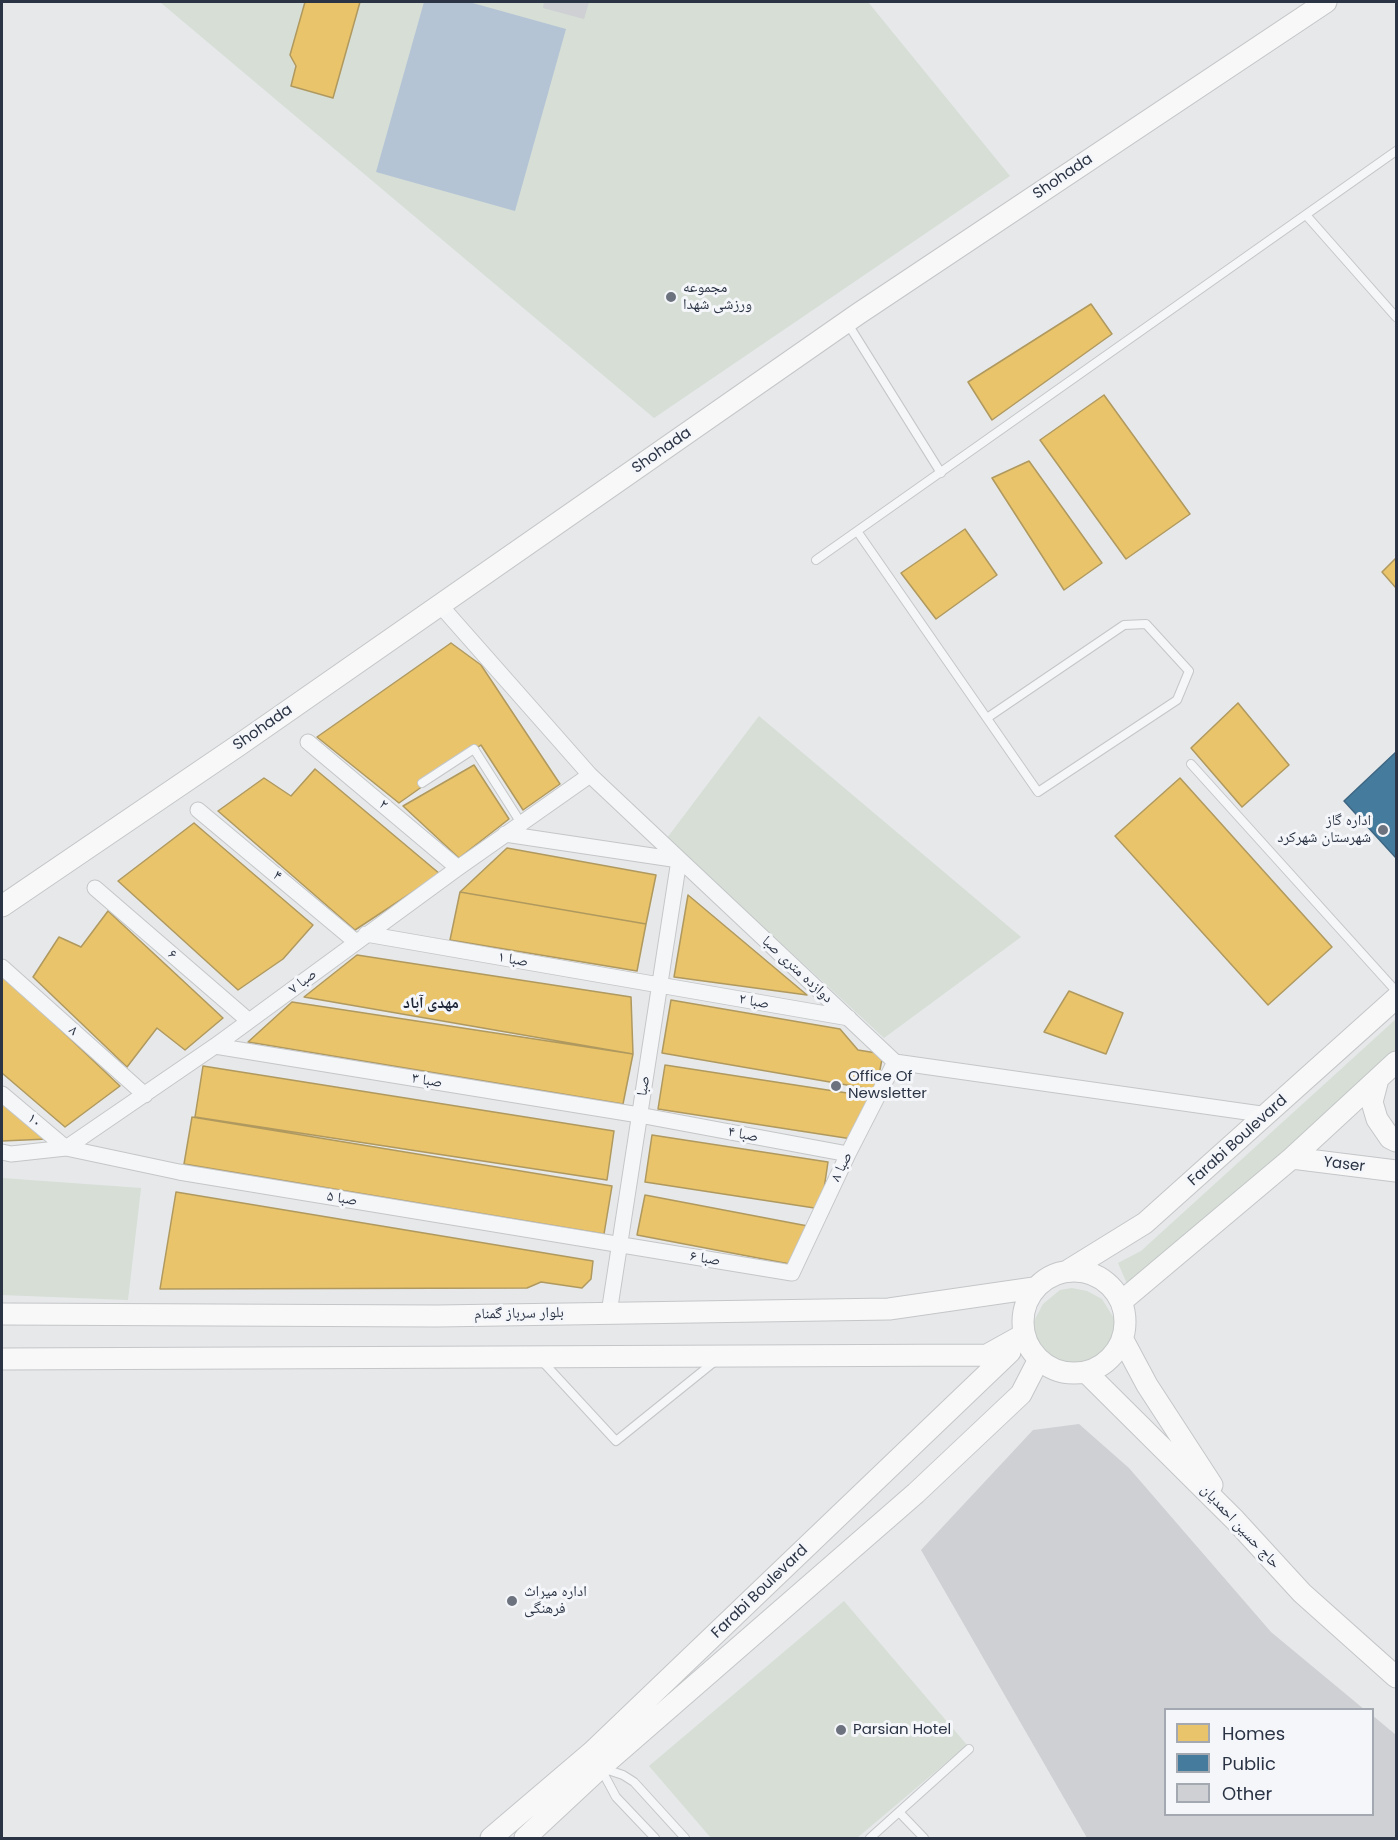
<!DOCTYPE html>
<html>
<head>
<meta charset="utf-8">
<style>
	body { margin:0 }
	#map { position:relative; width:1398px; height:1840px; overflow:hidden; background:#e6e8ea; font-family:Poppins,sans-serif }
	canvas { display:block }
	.frame { position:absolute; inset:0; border:3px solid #2b3445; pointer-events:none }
	.legend { position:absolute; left:1164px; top:1708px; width:210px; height:108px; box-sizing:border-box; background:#f4f6f9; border:2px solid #a4a8b1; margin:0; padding:8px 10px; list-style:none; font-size:18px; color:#2b3445 }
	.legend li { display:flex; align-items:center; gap:12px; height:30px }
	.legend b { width:30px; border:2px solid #a4a8b1 }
</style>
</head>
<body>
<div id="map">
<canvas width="1398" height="1840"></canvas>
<div class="frame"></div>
<ul class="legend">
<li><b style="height:16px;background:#e9c46a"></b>Homes</li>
<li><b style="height:16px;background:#457b9d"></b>Public</li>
<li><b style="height:16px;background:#ced0d3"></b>Other</li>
</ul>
</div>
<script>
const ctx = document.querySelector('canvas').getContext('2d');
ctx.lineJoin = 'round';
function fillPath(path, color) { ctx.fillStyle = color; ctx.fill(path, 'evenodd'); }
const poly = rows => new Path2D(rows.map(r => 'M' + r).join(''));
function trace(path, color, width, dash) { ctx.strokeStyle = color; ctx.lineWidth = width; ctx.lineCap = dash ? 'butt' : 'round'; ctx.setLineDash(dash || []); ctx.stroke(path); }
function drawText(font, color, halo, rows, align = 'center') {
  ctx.font = font + ' Poppins,"Noto Naskh Arabic",sans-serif'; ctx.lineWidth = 6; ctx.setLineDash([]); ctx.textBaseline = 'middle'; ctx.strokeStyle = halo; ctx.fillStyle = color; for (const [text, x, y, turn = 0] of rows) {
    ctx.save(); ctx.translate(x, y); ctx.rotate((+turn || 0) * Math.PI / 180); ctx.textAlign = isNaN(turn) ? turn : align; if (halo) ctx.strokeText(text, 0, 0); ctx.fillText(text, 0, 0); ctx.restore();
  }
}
const green = poly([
	[160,2,868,2,1010,176,654,418],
	[759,716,1021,937,884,1038,667,838],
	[1396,1019,1396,1053,1128,1286,1118,1263,1141,1251],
	[2,1178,141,1188,128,1300,2,1295],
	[1072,1288,1087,1291,1102,1299,1115,1320,1117,1330,1106,1357,1092,1367,1073,1373,1052,1366,1037,1355,1030,1338,1034,1321,1043,1304,1060,1290],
	[844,1601,967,1745,857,1838,711,1838,649,1766]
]);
const water = poly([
	[424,2,469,2,566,29,515,211,376,172]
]);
const homes = poly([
	[305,2,360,2,333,98,291,86,296,66,290,55,305,2],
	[1091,304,1112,334,992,420,968,382,1091,304],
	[1104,395,1190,514,1126,559,1040,440,1104,395],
	[1029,461,1102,563,1064,590,992,478,1029,461],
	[965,529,997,575,936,619,901,573,965,529],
	[1396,558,1396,588,1382,572,1396,558],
	[451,643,481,665,560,784,523,810,481,745,399,803,317,737,451,643],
	[1238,703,1289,765,1242,807,1191,748,1238,703],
	[474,765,509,819,459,858,403,806,474,765],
	[315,769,440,874,355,930,218,811,264,778,291,796,315,769],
	[1180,778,1332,947,1268,1005,1115,836,1180,778],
	[194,823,313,925,283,959,238,990,118,881,194,823],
	[507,848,656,875,646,924,460,892,507,848],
	[460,892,646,924,637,971,450,940,460,892],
	[688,895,807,995,674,977,688,895],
	[108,911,223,1018,185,1050,157,1028,127,1067,33,977,59,937,81,947,108,911],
	[357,955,631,997,633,1054,304,997,357,955],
	[2,974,120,1086,65,1127,2,1073,2,974],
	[1069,991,1123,1013,1106,1054,1044,1032,1069,991],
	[671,1000,840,1029,858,1050,883,1054,876,1090,662,1053,671,1000],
	[292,1002,633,1054,623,1104,248,1042,292,1002],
	[665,1065,873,1097,852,1139,658,1109,665,1065],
	[203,1066,614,1131,607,1180,195,1117,203,1066],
	[2,1102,47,1139,2,1141,2,1102],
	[192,1117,612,1186,604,1234,184,1164,192,1117],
	[652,1135,828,1162,821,1209,645,1182,652,1135],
	[176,1192,593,1261,591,1279,582,1288,541,1282,527,1288,160,1289,176,1192],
	[645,1195,813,1227,795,1265,637,1235,645,1195]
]);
const public = poly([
	[1396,752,1396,858,1344,801,1396,752]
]);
const building = poly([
	[544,2,589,2,584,19,543,8],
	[1079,1424,1129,1468,1271,1632,1365,1710,1166,1710,1166,1814,1372,1814,1372,1715,1396,1735,1396,1838,1087,1838,921,1550,1033,1430]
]);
const service = poly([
	[1306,215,1396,317],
	[848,324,941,473],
	[857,531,1038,792,1177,700,1189,671,1146,624,1124,625,987,718],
	[816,560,1396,151],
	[1191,764,1396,991],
	[422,783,474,749,521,823],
	[543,1362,616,1441,714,1362],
	[601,1769,616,1797,655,1838],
	[605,1769,623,1775,634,1782,685,1838],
	[899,1812,924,1838],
	[870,1838,969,1749]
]);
const minor = poly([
	[440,605,590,775,895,1062,1268,1115],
	[308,742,458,868],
	[198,810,356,942],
	[505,834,679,860,609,1313],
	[95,888,249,1021],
	[366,934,849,1018],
	[2,967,145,1095],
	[215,1046,639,1115,848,1154],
	[2,1094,66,1148,179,1172,792,1273,848,1154,895,1062],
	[2,1152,11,1154,66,1148,215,1046,458,868,590,775]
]);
const secondary = poly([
	[2,906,239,745,858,314,1326,2],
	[1378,1079,1372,1102,1377,1119,1390,1138,1396,1141],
	[1292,1158,1396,1171],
	[1069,1270,1145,1223,1396,998],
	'1023 1322a51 51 0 1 1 102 0a51 51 0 1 1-102 0Z',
	[1122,1301,1292,1158,1396,1062],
	[2,1314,437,1316,889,1309,1034,1288],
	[1123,1340,1147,1385,1212,1485],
	[2,1359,987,1355,1023,1335],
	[1087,1373,1235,1520,1302,1593,1396,1677],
	[491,1838,592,1752,1010,1352],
	[525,1838,600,1768,916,1493,1021,1394,1038,1361]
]);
const markers = [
	[671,297,6,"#6c737f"],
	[1383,830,6,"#6c737f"],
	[836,1086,6,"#6c737f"],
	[512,1601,6,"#6c737f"],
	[841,1730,6,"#6c737f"]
];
const streetNames = [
	["Shohada",1063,177,-34],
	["Shohada",662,451,-35],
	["Shohada",263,728,-35],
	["۲",383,805,40],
	["۴",277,876,40],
	["۶",172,955,41],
	["صبا ۱",513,960,10],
	["دوازده متری صبا",797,970,43],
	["صبا ۷",303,982,-37],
	["صبا ۲",754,1002,10],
	["۸",73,1031,42],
	["صبا ۳",427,1081,9],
	["صبا",644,1086,-81],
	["۱۰",34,1121,40],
	["صبا ۴",743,1135,11],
	["Farabi Boulevard",1238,1141,-42],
	["Yaser",1344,1165,7],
	["صبا ۸",842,1167,-64],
	["صبا ۵",342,1199,9],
	["صبا ۶",705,1259,9],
	["بلوار سرباز گمنام",519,1314,-1],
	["حاج حسین احمدیان",1240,1527,47],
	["Farabi Boulevard",760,1592,-44]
];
const poiNames = [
	["مجموعه",683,288],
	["ورزشی شهدا",683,305],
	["اداره گاز",1371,821,"right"],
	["شهرستان شهرکرد",1371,838,"right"],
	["Office Of",848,1077],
	["Newsletter",848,1094],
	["اداره میراث",524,1592],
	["فرهنگی",524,1609],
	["Parsian Hotel",853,1730]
];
const neighbourhoodNames = [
	["مهدی آباد",431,1004]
];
fillPath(green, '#d6ded6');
fillPath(water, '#b4c4d5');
fillPath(homes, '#e9c46a');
trace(homes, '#b0995f', 1.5);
fillPath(public, '#457b9d');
trace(public, '#3d6683', 1.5);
fillPath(building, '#ced0d3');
trace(service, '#c4c6c8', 10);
trace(minor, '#c4c6c8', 17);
trace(secondary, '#c4c6c8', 23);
trace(service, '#f5f6f7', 8);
trace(minor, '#f5f6f7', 15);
trace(secondary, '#f8f8f8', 21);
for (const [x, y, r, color] of markers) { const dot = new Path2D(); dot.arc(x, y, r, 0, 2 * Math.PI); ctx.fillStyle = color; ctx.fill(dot); trace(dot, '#f4f6f9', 2); }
drawText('15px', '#2b3445', '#f4f6f9', streetNames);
drawText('15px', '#2b3445', '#f4f6f9', poiNames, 'left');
drawText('bold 16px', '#1d2536', '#f4f6f9', neighbourhoodNames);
</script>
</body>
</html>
